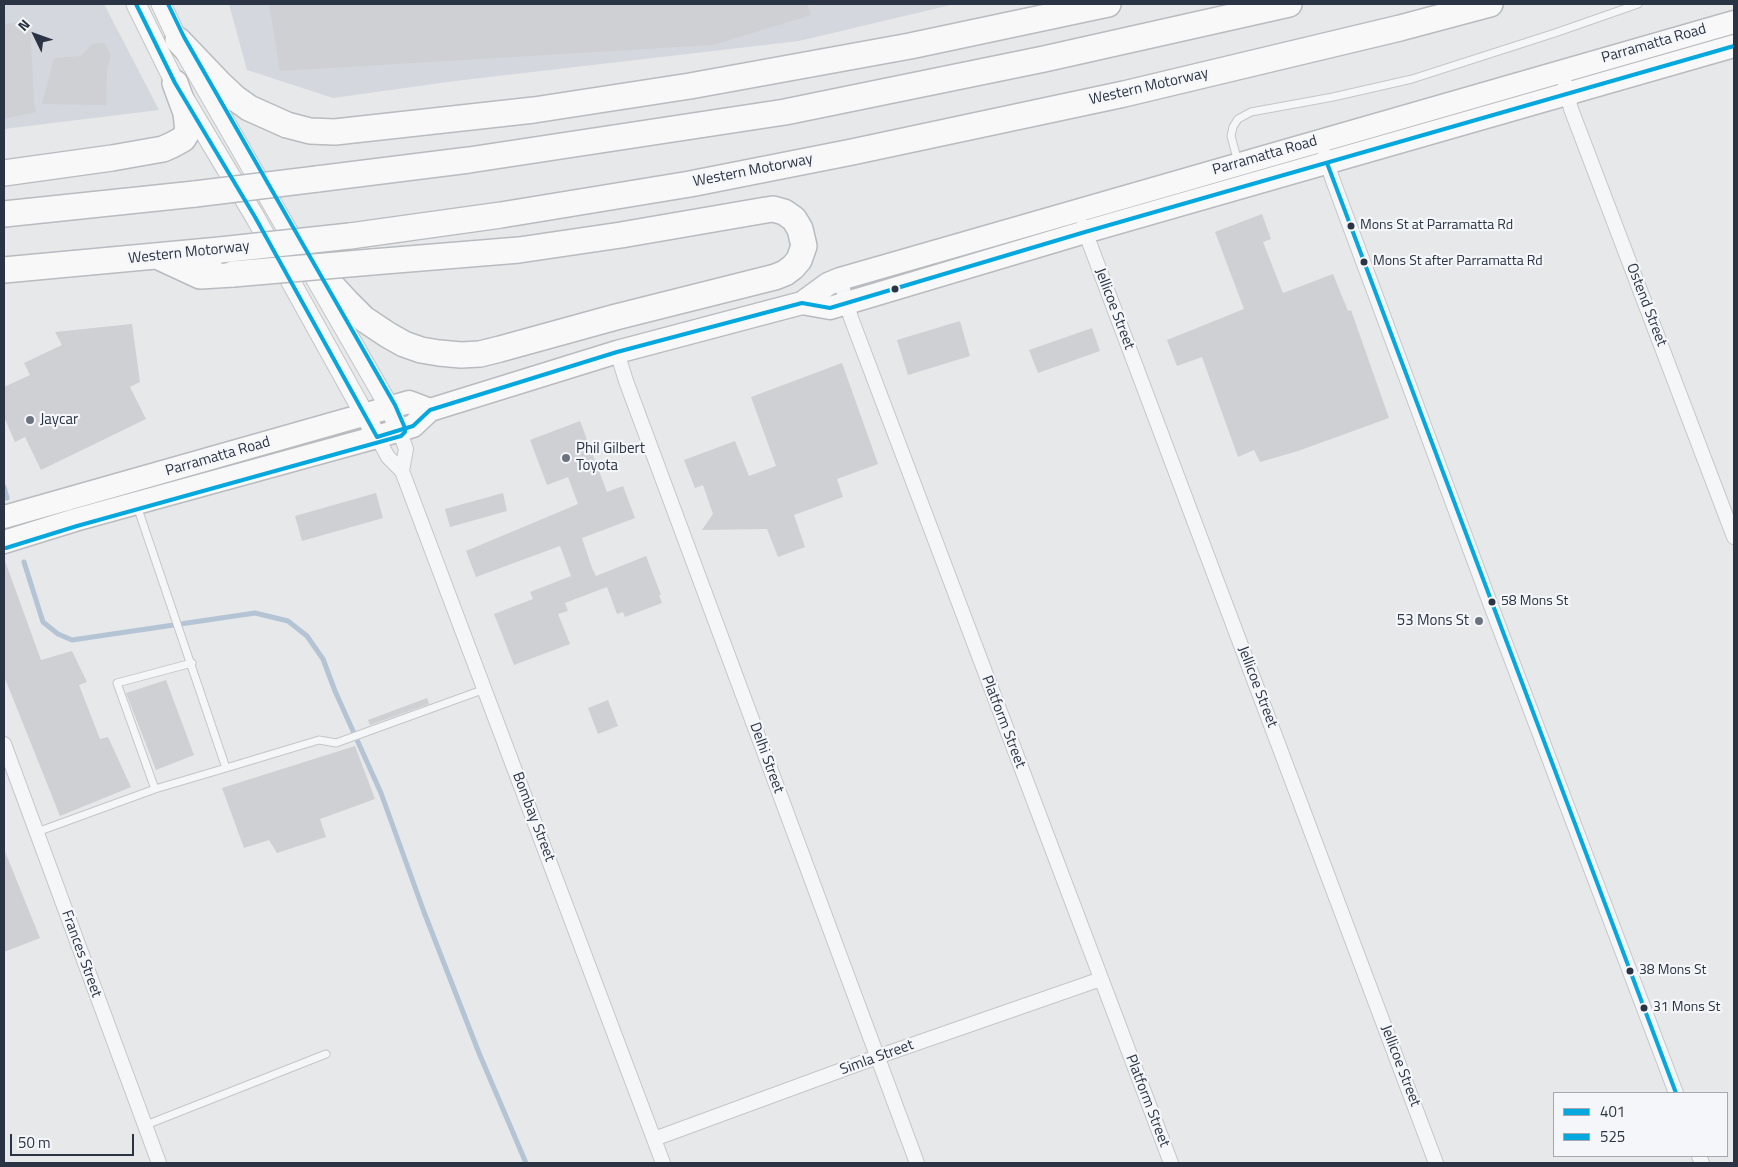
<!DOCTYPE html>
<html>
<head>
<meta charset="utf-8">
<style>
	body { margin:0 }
	#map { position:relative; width:1738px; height:1167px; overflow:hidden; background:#e6e8ea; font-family:"Titillium Web",sans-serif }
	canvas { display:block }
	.frame { position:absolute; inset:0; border:5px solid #2b3445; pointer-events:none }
	.legend { position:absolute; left:1553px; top:1092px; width:175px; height:65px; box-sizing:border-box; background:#f4f6f9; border:1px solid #a4a8b1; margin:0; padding:6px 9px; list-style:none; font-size:15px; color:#2b3445 }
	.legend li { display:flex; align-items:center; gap:10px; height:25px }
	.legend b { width:25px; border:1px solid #a4a8b1 }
	.north { position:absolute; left:10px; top:10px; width:50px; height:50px; -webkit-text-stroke:4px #f4f6f9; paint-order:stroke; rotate:312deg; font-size:14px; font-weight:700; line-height:20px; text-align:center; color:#2b3445 }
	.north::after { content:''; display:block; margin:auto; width:18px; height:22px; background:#2b3445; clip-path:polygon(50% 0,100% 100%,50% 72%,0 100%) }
	.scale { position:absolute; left:10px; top:1134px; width:124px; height:22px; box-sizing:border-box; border:2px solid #2b3445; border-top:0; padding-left:6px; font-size:15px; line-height:18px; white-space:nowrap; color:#2b3445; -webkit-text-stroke:4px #f4f6f9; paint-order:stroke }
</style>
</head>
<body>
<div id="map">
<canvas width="1738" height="1167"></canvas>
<div class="frame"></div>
<ul class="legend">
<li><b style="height:6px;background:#04a8de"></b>401</li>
<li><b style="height:6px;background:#04a8de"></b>525</li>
</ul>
<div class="north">N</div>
<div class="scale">50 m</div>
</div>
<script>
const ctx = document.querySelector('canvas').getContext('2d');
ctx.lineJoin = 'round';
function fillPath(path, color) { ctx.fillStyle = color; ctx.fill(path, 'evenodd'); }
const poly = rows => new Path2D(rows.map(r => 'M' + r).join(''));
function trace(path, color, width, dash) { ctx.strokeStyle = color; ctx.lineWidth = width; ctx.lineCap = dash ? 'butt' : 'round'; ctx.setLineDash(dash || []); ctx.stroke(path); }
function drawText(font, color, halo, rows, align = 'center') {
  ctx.font = font + ' "Titillium Web",sans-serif'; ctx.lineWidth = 4.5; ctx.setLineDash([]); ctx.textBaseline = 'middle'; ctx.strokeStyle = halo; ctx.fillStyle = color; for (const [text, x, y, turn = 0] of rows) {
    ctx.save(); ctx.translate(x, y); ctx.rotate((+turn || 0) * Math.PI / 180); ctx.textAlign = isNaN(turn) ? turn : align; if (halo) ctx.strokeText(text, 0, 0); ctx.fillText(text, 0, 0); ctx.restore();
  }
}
const built = poly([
	[4,4,104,4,159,110,4,129],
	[229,4,955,4,799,41,455,81,333,98,247,70]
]);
const stream = poly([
	[4,487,7,498],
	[24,562,43,622,58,634,72,640,255,613,288,621,307,636,323,659,335,691,381,793,424,912,479,1053,526,1163]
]);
const building = poly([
	[269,4,807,4,811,15,713,45,280,71],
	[30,22,34,104,36,112,4,119,4,24],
	[104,43,111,55,107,70,106,105,42,104,54,58,81,56,92,44],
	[1262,214,1271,239,1263,242,1283,293,1333,274,1348,311,1351,310,1389,418,1298,451,1260,462,1254,450,1238,457,1202,357,1177,366,1167,340,1244,309,1215,232],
	[960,321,970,356,908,375,897,340],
	[132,324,140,382,130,387,146,419,41,470,25,437,15,442,4,417,4,387,30,375,24,363,62,345,55,332],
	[1092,328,1100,351,1038,373,1029,350],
	[842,363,878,464,837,479,843,497,794,515,805,547,778,557,767,529,702,530,713,514,703,485,695,488,684,460,735,441,749,476,776,466,751,397],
	[580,421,607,492,623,486,635,518,582,538,592,568,596,576,646,556,661,595,659,595,662,603,625,617,623,612,617,614,607,587,565,603,568,611,558,614,570,644,514,665,494,614,533,599,530,592,571,576,560,546,476,577,466,551,578,504,568,477,547,485,530,440],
	[376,493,383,518,302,541,295,516],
	[503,493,507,511,450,527,445,509],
	[4,561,5,561,41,660,72,651,87,682,79,685,100,739,108,737,131,787,60,816,4,676],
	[166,680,194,755,156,770,126,693],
	[427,698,429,704,370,725,368,720],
	[608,700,618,726,598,734,588,708],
	[355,746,375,799,320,819,326,837,277,853,269,840,244,848,222,788],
	[4,849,40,938,4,952]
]);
const service = poly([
	[1238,162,1231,136,1233,127,1238,119,1251,112,1333,97,1412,79,1555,33,1638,4],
	[226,768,319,740,336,743,485,689],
	[155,789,117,683,192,663],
	[37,832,155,789,226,768,137,506],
	[146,1125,326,1054]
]);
const minor = poly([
	[1562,71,1571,109,1734,537],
	[1325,155,1332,178,1490,603,1676,1093],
	[1083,226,1436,1163],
	[840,279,851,318,1171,1163],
	[617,352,626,381,917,1163],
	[399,430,406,449,402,471],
	[377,437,388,457,402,471,663,1163],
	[4,744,159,1163],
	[654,1139,877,1057,1101,979],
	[1699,1156,1702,1163]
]);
const secondary = poly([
	[136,4,175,83,255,217,377,437],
	[161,4,178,40,300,252],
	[314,276,390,408,399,430]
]);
const trunk = poly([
	[802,303,830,308,847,303,1085,232,1734,46],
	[4,517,409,402,430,410],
	[4,542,75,520,377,437,413,426,430,410,617,352,802,303,828,284,840,279,1734,22]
]);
const motorway = poly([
	[178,40,220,84,235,98,249,108,287,125,310,131,335,132,534,110,690,86,910,46,1108,4],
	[4,173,112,158,163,149,172,145,183,139,188,131,186,113,175,83],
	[317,179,469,160,785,112,1044,59,1289,4],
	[4,214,195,194],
	[350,236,501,215,690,184,852,152,1124,94,1400,28,1490,4],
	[297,248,347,302,364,319,388,335,404,344,421,350,439,353,461,355,480,354,500,349,616,317,775,277,785,273,793,267,799,260,804,246,800,229,794,219,784,212,773,209,766,210,621,235,519,250,372,262],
	[159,257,200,276,233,274],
	[4,270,220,250]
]);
const motorwayBridge = poly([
	[195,194,317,179],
	[220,250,350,236],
	[233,274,372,262]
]);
const bus1 = poly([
	[136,4,175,83,255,217,377,437,413,426,430,410,617,352,802,303,830,308,1085,232,1734,46],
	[1327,163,1676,1093]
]);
const bus2 = poly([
	[6,548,77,526,401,436,405,432,405,428,395,405,184,37,168,4]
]);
const markers = [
	[1351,226,4.5,"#2b3445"],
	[1364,262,4.5,"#2b3445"],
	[895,289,4.5,"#2b3445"],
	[30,420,5,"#6c737f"],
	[566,458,5,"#6c737f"],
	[1492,602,4.5,"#2b3445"],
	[1479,621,5,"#6c737f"],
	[1630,971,4.5,"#2b3445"],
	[1644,1008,4.5,"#2b3445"]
];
const busNames = [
	["Mons St at Parramatta Rd",1360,226],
	["Mons St after Parramatta Rd",1373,262],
	["58 Mons St",1501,602],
	["38 Mons St",1639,971],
	["31 Mons St",1653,1008]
];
const streetNames = [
	["Parramatta Road",1654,44,-16],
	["Western Motorway",1149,87,-13],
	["Parramatta Road",1265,156,-16],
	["Western Motorway",753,171,-11],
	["Western Motorway",189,253,-6],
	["Ostend Street",1646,305,69],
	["Jellicoe Street",1114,309,69],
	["Parramatta Road",218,457,-16],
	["Jellicoe Street",1257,687,69],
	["Platform Street",1003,722,69],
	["Delhi Street",766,758,70],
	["Bombay Street",533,817,69],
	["Frances Street",81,954,70],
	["Simla Street",877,1058,-20],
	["Jellicoe Street",1400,1066,69],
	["Platform Street",1147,1101,69]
];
const poiNames = [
	["Jaycar",40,420],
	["Phil Gilbert",576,449],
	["Toyota",576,466],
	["53 Mons St",1469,621,"right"]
];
fillPath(built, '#d4d7dd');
trace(stream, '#b4c4d5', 5);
fillPath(building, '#ced0d3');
trace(service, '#c4c6c8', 9);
trace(minor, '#c4c6c8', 16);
trace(secondary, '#c4c6c8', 21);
trace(trunk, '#b8bbbf', 25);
trace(motorway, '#b8bbbf', 28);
trace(service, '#f5f6f7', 7);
trace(minor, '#f5f6f7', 14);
trace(secondary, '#f8f8f8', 19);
trace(trunk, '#f8f8f8', 22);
trace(motorway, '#f8f8f8', 25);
trace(motorwayBridge, '#b8bbbf', 28, []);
trace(motorwayBridge, '#f8f8f8', 25);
trace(bus1, '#04a8de', 4);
trace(bus2, '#04a8de', 4);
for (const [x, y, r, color] of markers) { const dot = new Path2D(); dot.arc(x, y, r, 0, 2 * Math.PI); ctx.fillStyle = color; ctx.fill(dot); trace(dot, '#f4f6f9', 2); }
drawText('14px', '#2b3445', '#f4f6f9', busNames, 'left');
drawText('15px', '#2b3445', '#f4f6f9', streetNames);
drawText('15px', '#2b3445', '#f4f6f9', poiNames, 'left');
</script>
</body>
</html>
